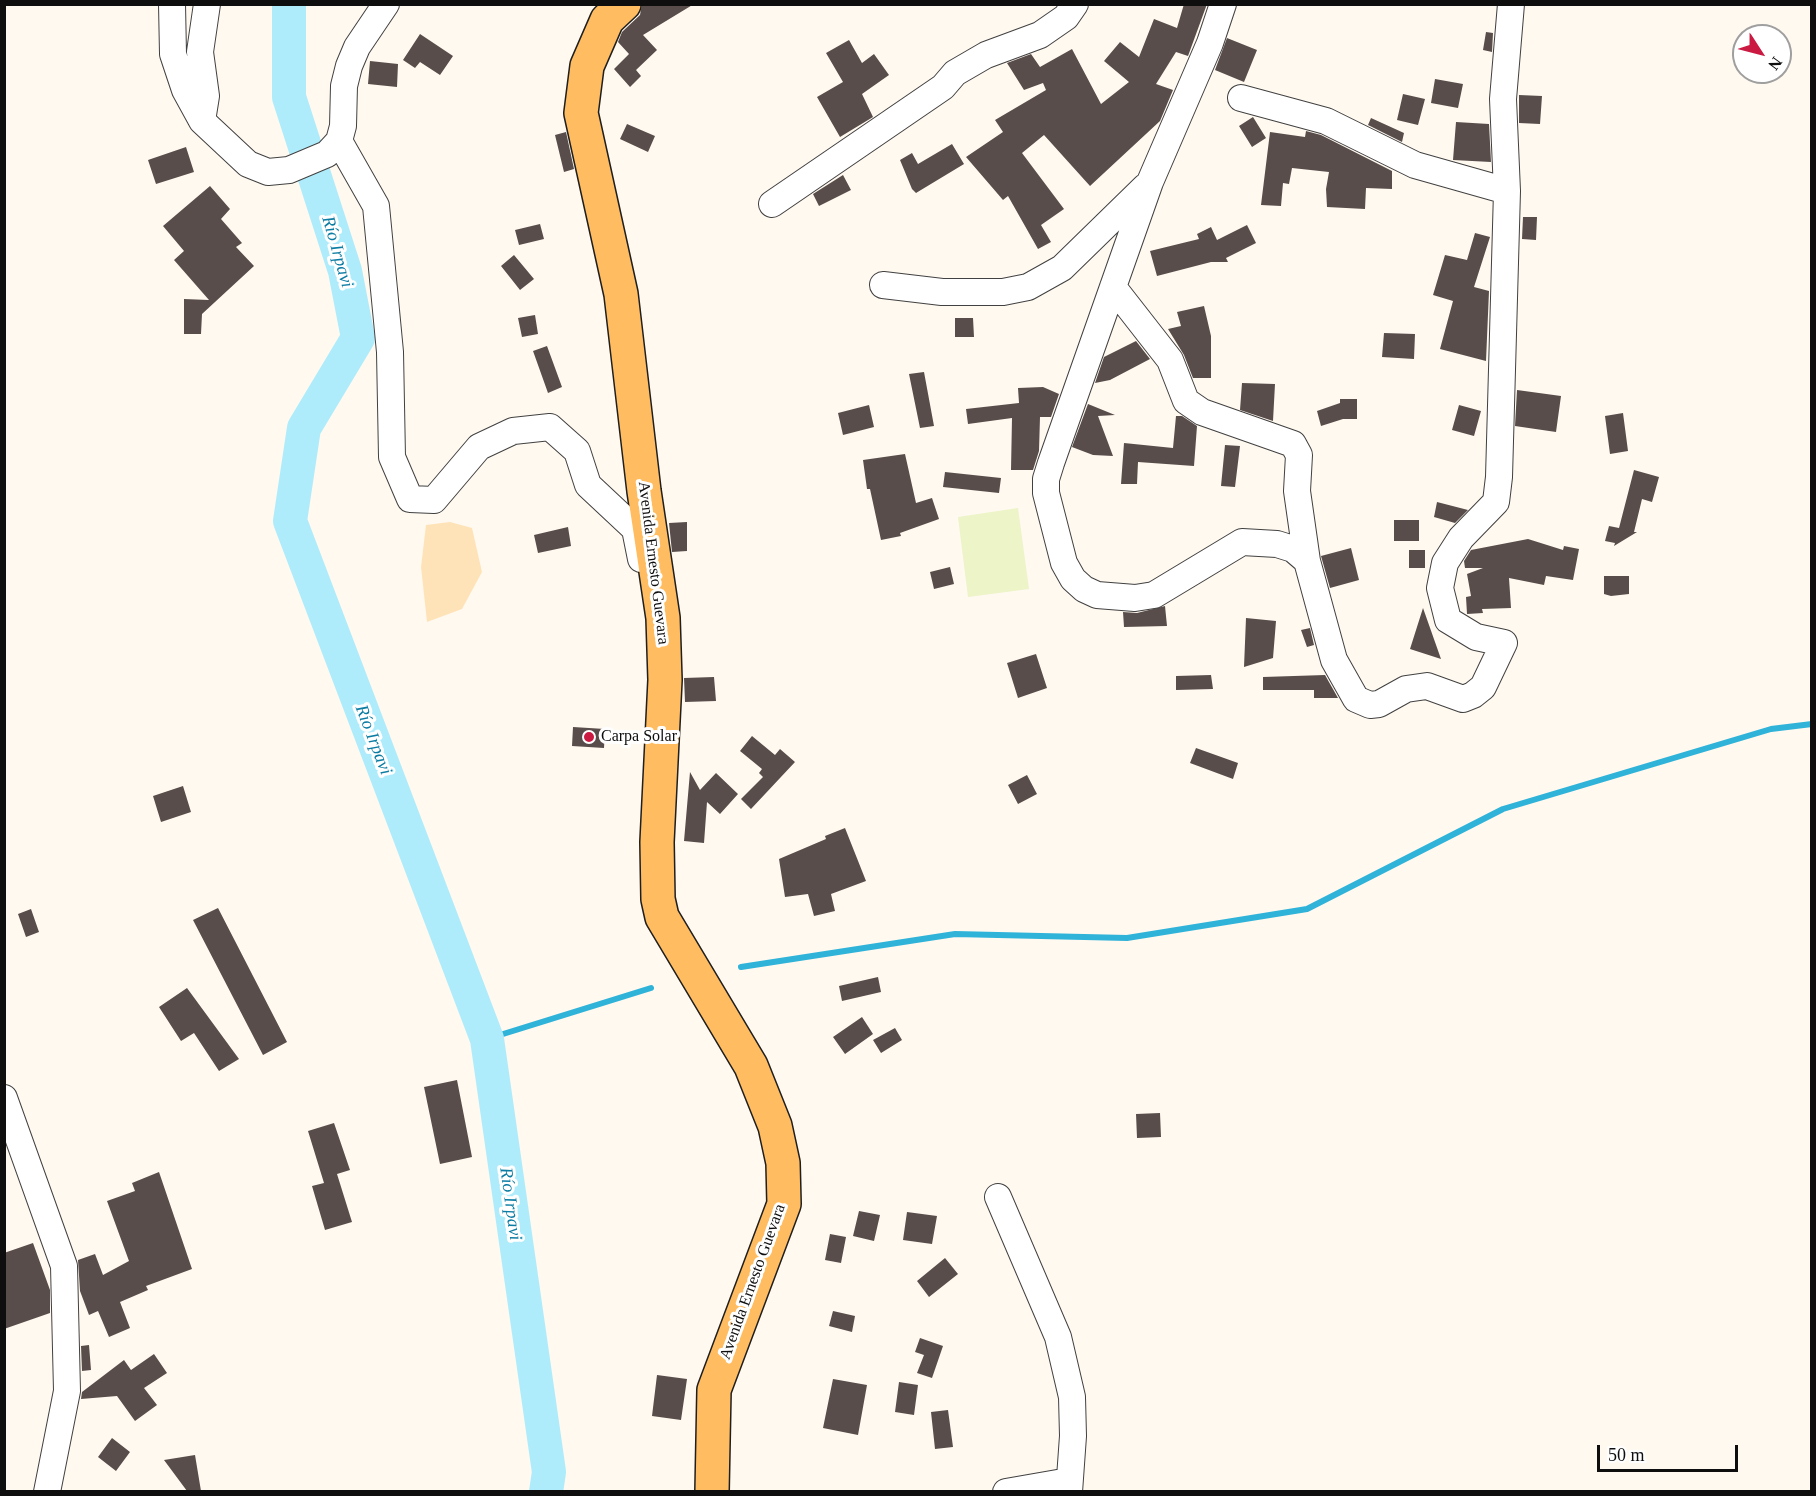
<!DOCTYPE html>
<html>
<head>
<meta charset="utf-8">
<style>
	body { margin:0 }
	#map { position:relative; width:1816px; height:1496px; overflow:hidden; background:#fff9f0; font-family:Georgia,serif }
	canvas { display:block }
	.frame { position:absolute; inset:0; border:6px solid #0e0e0e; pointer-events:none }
	.north { position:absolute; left:1732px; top:24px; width:60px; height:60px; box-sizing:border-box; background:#fff; border:2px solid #9f9f9f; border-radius:50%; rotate:126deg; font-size:16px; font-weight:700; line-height:24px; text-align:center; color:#0e0e0e }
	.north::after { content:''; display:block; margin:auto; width:21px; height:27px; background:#cb1a42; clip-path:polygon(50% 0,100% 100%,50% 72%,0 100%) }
	.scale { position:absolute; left:1597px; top:1445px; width:141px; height:27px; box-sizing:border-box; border:3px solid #0e0e0e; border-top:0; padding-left:8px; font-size:18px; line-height:21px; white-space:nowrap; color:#0e0e0e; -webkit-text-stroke:4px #fff; paint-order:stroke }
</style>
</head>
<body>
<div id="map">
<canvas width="1816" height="1496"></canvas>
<div class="frame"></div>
<div class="north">N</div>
<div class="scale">50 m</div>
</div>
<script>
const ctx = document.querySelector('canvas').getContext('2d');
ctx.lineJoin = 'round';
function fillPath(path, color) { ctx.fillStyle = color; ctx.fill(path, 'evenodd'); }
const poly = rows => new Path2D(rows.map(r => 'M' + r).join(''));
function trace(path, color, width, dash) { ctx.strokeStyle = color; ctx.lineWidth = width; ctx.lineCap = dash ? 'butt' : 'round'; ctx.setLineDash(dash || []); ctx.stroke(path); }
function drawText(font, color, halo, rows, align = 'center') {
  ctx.font = font + ' Georgia,serif'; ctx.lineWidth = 6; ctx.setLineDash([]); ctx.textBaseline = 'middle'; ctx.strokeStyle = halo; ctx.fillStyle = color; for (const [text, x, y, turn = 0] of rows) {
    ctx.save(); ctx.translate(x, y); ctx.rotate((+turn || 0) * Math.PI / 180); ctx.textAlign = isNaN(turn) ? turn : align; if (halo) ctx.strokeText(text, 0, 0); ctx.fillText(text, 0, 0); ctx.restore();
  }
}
const sand = poly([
	[450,522,472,528,482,572,462,609,427,622,421,567,426,525]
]);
const pitch = poly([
	[1018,508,1029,589,968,597,958,517]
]);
const stream = poly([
	[741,967,955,934,1127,938,1307,909,1503,809,1771,729,1812,724],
	[487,1039,651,988]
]);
const river = poly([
	[289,4,289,97,345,271,358,338,304,428,290,521,487,1039,549,1472,546,1492]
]);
const building = poly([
	[642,4,694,4,643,35,657,50,636,70,641,76,630,87,614,69,629,54,618,42,622,32,640,15],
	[1184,4,1207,4,1188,56,1176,52,1156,84,1173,90,1160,121,1090,186,1044,135,1022,153,1064,209,1041,225,1051,242,1038,249,1008,196,1003,200,966,157,1003,132,995,120,1046,90,1043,83,1024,90,1007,63,1031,54,1040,67,1072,49,1101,104,1129,82,1104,61,1120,42,1139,57,1154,19,1177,28],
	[1486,32,1493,33,1492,52,1483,50],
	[420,34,453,56,440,75,420,62,415,68,403,60],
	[1227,38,1257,50,1244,82,1215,70],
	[849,40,862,63,874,54,889,75,862,94,873,117,840,137,817,97,843,82,826,53],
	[370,61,398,64,397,87,368,84],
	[1435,79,1463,84,1458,108,1431,103],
	[1403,94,1425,99,1418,125,1397,120],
	[1519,95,1542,96,1540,124,1519,123],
	[1253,117,1266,138,1252,147,1239,126],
	[1371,118,1404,133,1402,142,1368,125],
	[1456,122,1489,124,1491,162,1453,160],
	[627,124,655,136,648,152,620,139],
	[1306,131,1321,135,1392,171,1392,189,1366,188,1365,209,1327,207,1326,189,1329,172,1292,168,1289,184,1283,183,1281,206,1261,205,1270,132,1305,137],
	[566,132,574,169,564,172,555,135],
	[952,144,964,164,916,193,912,189,900,160,912,153,918,164],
	[186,147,194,172,156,184,148,160],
	[843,175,851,190,819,206,813,194],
	[210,186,230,209,221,219,242,243,236,247,254,266,202,314,201,334,184,334,184,299,209,300,174,260,184,251,163,226],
	[1523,217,1537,217,1536,240,1522,239],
	[540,224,544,239,519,245,515,230],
	[1247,225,1256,243,1226,258,1228,262,1211,262,1157,276,1150,251,1199,239,1197,234,1211,227,1217,240],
	[1475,233,1490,237,1474,287,1489,291,1486,361,1440,349,1453,301,1433,295,1445,255,1467,260],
	[514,255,534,279,520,290,501,266],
	[1204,306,1211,336,1211,378,1193,378,1184,355,1168,329,1181,326,1177,312],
	[535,315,538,334,522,337,518,318],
	[955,318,973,318,974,337,955,337],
	[1384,333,1415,334,1414,359,1382,357],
	[1136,341,1150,359,1110,380,1095,383,1104,357],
	[547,346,562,387,548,393,533,351],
	[924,372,934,426,920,428,909,374],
	[1242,383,1275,384,1273,421,1240,410],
	[1043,387,1059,394,1051,417,1040,417,1039,451,1033,470,1011,470,1012,418,968,424,966,409,1019,403,1018,388],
	[1517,390,1561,396,1556,432,1515,426],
	[1340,399,1357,399,1357,419,1343,419,1321,426,1317,411,1340,403],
	[1088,404,1115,415,1098,416,1113,456,1093,455,1072,447],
	[869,405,874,427,843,435,838,413],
	[1459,405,1481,411,1474,436,1452,430],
	[1623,413,1628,451,1610,454,1605,416],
	[1176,416,1182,416,1197,426,1194,466,1138,462,1137,484,1121,484,1124,443,1173,448],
	[1225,445,1240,446,1235,487,1221,486],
	[905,454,916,503,932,498,939,519,900,533,901,536,881,540,870,489,867,489,863,460],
	[1634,470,1659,477,1652,502,1642,499,1634,532,1637,532,1614,546,1615,543,1605,541,1609,526,1619,528],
	[945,472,1001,478,999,493,943,487],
	[1437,502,1468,510,1455,523,1434,517],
	[1394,520,1419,520,1419,541,1394,541],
	[687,522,687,551,672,552,669,523],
	[568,527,571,546,538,553,534,535],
	[1528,539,1563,550,1564,546,1579,549,1573,580,1546,576,1544,585,1509,578,1511,608,1482,609,1483,613,1467,614,1466,597,1471,596,1467,574,1483,568,1465,568,1464,561,1471,550],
	[1351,548,1359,580,1330,588,1321,556],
	[1409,550,1425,550,1425,568,1409,568],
	[950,567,954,584,934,589,930,572],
	[1604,576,1629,576,1629,594,1611,596,1604,594],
	[1165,606,1167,626,1124,627,1123,612,1137,613],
	[1423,608,1441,659,1410,649],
	[1246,618,1276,621,1273,658,1244,667],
	[1310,628,1314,645,1307,647,1301,630],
	[1036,654,1047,688,1018,698,1007,663],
	[1211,675,1213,689,1176,690,1176,676],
	[1325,675,1338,698,1314,698,1314,690,1263,690,1263,677],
	[714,677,716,701,685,702,684,678],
	[573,727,605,729,604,748,572,746],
	[752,736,775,755,780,749,795,762,751,809,741,799,763,777,759,773,762,769,740,751],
	[1196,748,1238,763,1233,779,1190,763],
	[690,772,700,790,716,773,738,794,720,814,707,802,704,843,684,841],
	[1027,775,1037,794,1018,804,1008,785],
	[183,786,191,812,161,822,153,796],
	[845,828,866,881,831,894,835,911,814,916,808,894,785,897,779,859,826,839,825,836],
	[218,908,287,1042,263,1055,193,920],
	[31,909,39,932,26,937,18,914],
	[878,977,881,992,842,1001,839,986],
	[187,988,239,1059,219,1071,194,1033,181,1041,159,1007],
	[862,1017,873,1034,845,1054,833,1037],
	[895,1028,902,1040,881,1053,873,1040],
	[457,1080,472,1157,440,1164,424,1087],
	[1160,1113,1161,1137,1137,1138,1136,1114],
	[334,1123,350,1170,337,1174,352,1222,325,1230,312,1186,324,1183,308,1131],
	[159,1172,192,1269,146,1286,148,1290,120,1302,130,1328,109,1337,98,1311,89,1315,80,1291,78,1260,95,1254,103,1275,129,1261,107,1201,135,1191,132,1183],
	[859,1211,880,1215,874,1241,853,1236],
	[907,1212,937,1216,932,1244,903,1240],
	[830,1234,846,1237,841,1263,825,1260],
	[33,1243,50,1290,50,1313,4,1329,4,1253],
	[945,1258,958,1274,929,1297,917,1281],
	[833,1311,855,1316,852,1332,829,1326],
	[920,1338,943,1346,932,1378,917,1373,924,1355,915,1352],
	[89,1345,91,1370,82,1371,81,1346],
	[154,1354,167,1373,144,1388,157,1405,135,1421,117,1396,81,1399,82,1392,124,1360,131,1370],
	[657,1375,687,1379,681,1420,652,1416],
	[833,1379,867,1385,858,1435,823,1428],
	[899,1382,918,1385,914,1415,895,1412],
	[948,1410,953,1447,935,1449,931,1412],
	[112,1438,130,1452,116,1471,98,1457],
	[195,1455,201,1491,187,1491,164,1460]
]);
const minor = poly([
	[172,4,173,54,185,90,202,121,248,164,268,172,289,170,327,154,339,141,343,126,344,86,349,66,357,47,386,4],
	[1223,4,1210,43,1150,182,1051,463,1046,479,1046,493,1064,563,1073,579,1084,589,1097,595,1135,598,1154,595,1242,542,1277,544,1293,549,1307,561],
	[1241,98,1326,121,1415,165,1507,191],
	[202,121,206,96,200,52,207,4],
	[339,141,376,206,390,352,392,457,410,499,434,500,479,447,513,431,550,427,577,451,588,485,635,529,641,559],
	[772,204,943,87,955,73,986,55,1040,35,1066,17,1075,4],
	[883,285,942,292,1003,292,1028,287,1062,268,1145,187],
	[1113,287,1170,360,1186,401,1202,412,1293,444,1299,455,1297,491,1307,561,1334,660,1356,699,1370,705,1379,704,1406,689,1427,686,1463,699,1473,695,1483,687,1504,643,1476,637,1448,620,1440,588,1445,563,1461,538,1496,502,1499,477,1507,191,1503,99,1511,4],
	[4,1098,64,1266,67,1391,47,1492],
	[998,1197,1058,1337,1072,1397,1073,1436,1069,1492],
	[1006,1492,1069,1481]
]);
const major = poly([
	[624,4,607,20,587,66,581,113,621,294,644,491,663,618,665,680,657,842,658,899,662,917,751,1066,775,1126,783,1163,784,1204,714,1390,712,1492]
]);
const markers = [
	[589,737,6,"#cb1a42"]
];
const streetNames = [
	["Avenida Ernesto Guevara",653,563,83],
	["Avenida Ernesto Guevara",753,1282,-70]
];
const poiNames = [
	["Carpa Solar",601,737]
];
const waterNames = [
	["Río Irpavi",337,252,74],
	["Río Irpavi",373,740,69],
	["Río Irpavi",510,1204,82]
];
fillPath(sand, '#ffe3b8');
fillPath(pitch, '#ecf4c8');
trace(stream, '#30b3d9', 6);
trace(river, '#afecfb', 34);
fillPath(building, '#584d4a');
trace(minor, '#414141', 28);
trace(major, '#1f1f1f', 36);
trace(minor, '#fff', 26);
trace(major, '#ffbc60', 33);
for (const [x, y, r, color] of markers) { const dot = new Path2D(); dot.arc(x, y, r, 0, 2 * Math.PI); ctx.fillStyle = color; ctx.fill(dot); trace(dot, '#fff', 2); }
drawText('16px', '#0e0e0e', '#fff', streetNames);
drawText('16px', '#0e0e0e', '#fff', poiNames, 'left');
drawText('italic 18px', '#0c7ca3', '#fff', waterNames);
</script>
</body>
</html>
